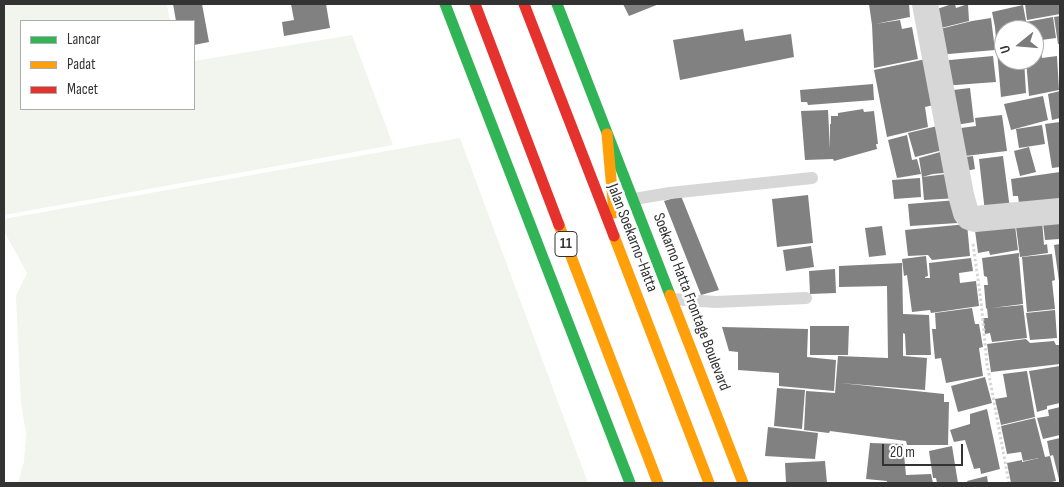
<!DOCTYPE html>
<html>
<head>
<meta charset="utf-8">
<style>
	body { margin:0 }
	#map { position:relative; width:1064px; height:487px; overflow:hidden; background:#fff; font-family:"Sofia Sans Condensed",sans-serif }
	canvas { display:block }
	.frame { position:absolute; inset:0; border:5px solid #333; pointer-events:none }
	.legend { position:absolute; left:20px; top:20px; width:175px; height:90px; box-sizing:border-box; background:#fff; border:1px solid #adadad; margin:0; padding:6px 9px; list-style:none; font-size:15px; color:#333 }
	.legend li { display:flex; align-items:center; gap:10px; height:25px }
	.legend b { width:25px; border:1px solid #adadad }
	.north { position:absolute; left:994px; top:20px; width:50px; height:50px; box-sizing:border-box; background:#fff; border:1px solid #adadad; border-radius:50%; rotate:253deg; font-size:14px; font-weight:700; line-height:20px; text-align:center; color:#333 }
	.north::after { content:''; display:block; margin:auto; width:18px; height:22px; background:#7a7a7a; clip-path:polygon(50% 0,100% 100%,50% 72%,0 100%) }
	.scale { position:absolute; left:882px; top:444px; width:81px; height:22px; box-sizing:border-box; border:2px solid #333; border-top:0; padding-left:6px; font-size:15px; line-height:18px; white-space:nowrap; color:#333; -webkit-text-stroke:4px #fff; paint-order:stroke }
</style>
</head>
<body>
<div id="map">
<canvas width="1064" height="487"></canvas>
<div class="frame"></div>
<ul class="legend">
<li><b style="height:6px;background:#30b455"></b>Lancar</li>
<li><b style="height:6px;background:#ff9f0a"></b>Padat</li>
<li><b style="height:6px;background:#e5322d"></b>Macet</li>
</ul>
<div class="north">U</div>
<div class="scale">20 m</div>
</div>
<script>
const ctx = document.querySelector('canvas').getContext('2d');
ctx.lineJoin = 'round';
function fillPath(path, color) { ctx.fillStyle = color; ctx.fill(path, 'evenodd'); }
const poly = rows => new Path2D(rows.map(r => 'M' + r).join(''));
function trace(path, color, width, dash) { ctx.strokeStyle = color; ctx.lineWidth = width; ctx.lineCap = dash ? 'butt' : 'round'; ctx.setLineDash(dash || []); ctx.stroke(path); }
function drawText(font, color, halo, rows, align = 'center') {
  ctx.font = font + ' "Sofia Sans Condensed",sans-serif'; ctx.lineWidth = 5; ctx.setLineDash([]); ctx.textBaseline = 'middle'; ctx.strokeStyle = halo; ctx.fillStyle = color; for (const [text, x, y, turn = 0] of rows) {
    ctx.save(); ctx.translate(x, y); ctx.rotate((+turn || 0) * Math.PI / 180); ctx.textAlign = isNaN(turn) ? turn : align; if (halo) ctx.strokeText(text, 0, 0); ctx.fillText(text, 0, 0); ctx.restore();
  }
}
const green = poly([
	[4,4,167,4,170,21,21,21,21,109,194,109,194,61,352,35,393,145,4,215],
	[460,138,588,483,18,483,24,462,26,433,21,404,16,296,27,273,4,231,4,219]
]);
const building = poly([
	[173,4,202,4,209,42,194,45,194,21,176,21],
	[291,4,326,4,330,28,284,36,282,22,294,20],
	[623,4,659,4,629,16],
	[869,4,909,4,910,17,875,24,900,20,902,29,912,27,918,59,874,68,872,25],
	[952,4,955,4,956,8,968,4,969,21,933,30,928,12],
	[1025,4,1060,4,1060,14,1027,20],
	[1023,5,1026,21,1022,21,1022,30,1004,30,1004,60,1024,60,1026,93,1001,97,995,27,992,12],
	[1060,16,1060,44,1058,44,1054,17],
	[1053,17,1056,38,1034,41,1034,30,1027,30,1026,22],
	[991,18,995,50,937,55,932,31,972,21],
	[743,29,745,41,791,34,794,57,680,80,673,40],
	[1040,42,1042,58,1057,56,1059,90,1029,96,1026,60,1034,60,1034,43],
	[993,56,996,82,942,86,939,61],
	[926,59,938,104,925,107,928,127,887,137,874,70],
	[873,84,874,100,808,105,807,102,801,102,800,90],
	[970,88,974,122,950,126,945,91],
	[1060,91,1060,118,1052,120,1048,94],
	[1043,96,1048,120,1011,130,1004,104],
	[863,109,864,112,874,111,878,144,876,144,877,149,834,161,833,159,805,160,801,111,828,110,830,149,830,124,831,124,831,116,838,116,838,113],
	[1002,115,1007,151,965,156,961,128,976,126,975,118],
	[1060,122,1060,167,1052,168,1045,124],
	[946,124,951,148,915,157,908,133],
	[1042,125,1045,144,1019,148,1016,129],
	[907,135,912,160,917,159,921,174,897,178,888,140],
	[1029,147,1036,172,1020,176,1014,151],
	[951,149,955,172,933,174,922,177,919,158],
	[973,156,975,169,962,172,958,158],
	[1003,156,1010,209,985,212,979,159],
	[1060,172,1060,206,1020,211,1018,196,1013,196,1011,179],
	[955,173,958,198,924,200,922,177],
	[920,178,921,197,894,199,892,180],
	[808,195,813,243,777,247,772,199],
	[681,196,719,290,701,295,664,201],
	[957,200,958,223,910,226,908,204],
	[1060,211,1060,239,1045,240,1042,214],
	[1014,217,1018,250,990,255,989,251,978,253,974,223],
	[1042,220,1044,245,1047,244,1048,253,1020,257,1016,227],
	[967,224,970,256,932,260,928,255,908,256,905,230],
	[882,226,886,255,869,257,865,228],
	[1060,244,1060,281,1059,281,1054,245],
	[811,246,814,267,786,271,783,250],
	[1019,253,1019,257,1018,257,1019,258,1023,304,992,308,1023,305,1027,338,992,342,990,333,985,334,983,318,988,318,987,308,986,309,984,285,988,285,987,277,984,276,982,258],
	[1052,254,1055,280,1052,281,1055,309,1027,312,1022,257],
	[926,256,928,276,925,277,925,278,930,278,929,263,971,258,973,271,959,273,960,283,976,281,979,306,931,313,930,310,912,312,907,275,904,276,902,259],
	[902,263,903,314,929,315,931,355,906,355,905,334,903,333,903,356,927,358,925,390,840,383,944,394,944,402,949,402,948,445,907,445,906,441,830,431,829,433,804,430,806,391,835,393,838,356,888,358,887,286,839,287,839,266],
	[835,269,836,293,810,294,809,271],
	[972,308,975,324,979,324,983,347,979,348,983,376,946,383,941,358,935,359,932,329,936,329,935,313],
	[1055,310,1057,338,1030,340,1026,313],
	[810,326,849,326,848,355,810,355],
	[722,327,808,329,807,357,836,360,834,391,779,386,779,373,738,370,738,352,729,351],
	[1026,339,1030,343,1054,341,1056,345,1060,345,1060,364,991,372,987,344],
	[1060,366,1060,403,1047,406,1047,409,1037,412,1029,371],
	[1027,371,1035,417,1001,425,995,399,1007,397,1003,374],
	[985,377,992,403,958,412,951,386],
	[777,388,805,390,802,429,774,426],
	[1060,407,1060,435,1043,439,1037,418,1049,416,1048,410],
	[987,409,1000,469,981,474,980,468,974,469,965,440,954,442,950,430,970,424,970,414],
	[1035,418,1045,457,1050,456,1056,481,1047,483,1011,483,1007,463,1022,460,1022,462,1039,458,1023,461,1021,452,1007,454,1001,426],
	[768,427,818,433,815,459,765,456],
	[1060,438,1060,483,1053,455,1050,456,1047,441],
	[870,443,903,444,906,475,931,474,933,483,887,483,887,481,866,479],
	[952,446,958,483,937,483,936,478,933,478,929,451],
	[825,461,827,483,786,483,785,463],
	[987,476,988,483,968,483,967,481]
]);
const path = poly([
	[973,244,981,301,987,364,1009,483],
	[1059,483,1060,483]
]);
const lane = poly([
	[634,199,670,193,812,178],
	[672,299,716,302,806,298]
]);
const street = poly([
	[925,4,961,195,966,213,969,217,975,219,1060,211]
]);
const fast = poly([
	[445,4,630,483],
	[557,4,670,295]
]);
const slow = poly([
	[607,134,614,213],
	[559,225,658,483],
	[614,236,709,483],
	[670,295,743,483]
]);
const jam = poly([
	[475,4,559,225],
	[524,4,614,236]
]);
const shields = [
	[566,244,22]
];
const shieldNames = [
	["11",566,244]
];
const streetNames = [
	["Jalan Soekarno-Hatta",632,238,69],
	["Soekarno Hatta Frontage Boulevard",691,302,69]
];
fillPath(green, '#f1f5ed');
fillPath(building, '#818181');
trace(path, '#d6d6d6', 3, [2.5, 2.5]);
trace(lane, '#d7d7d7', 12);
trace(street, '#d7d7d7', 26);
trace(fast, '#30b455', 11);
trace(slow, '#ff9f0a', 11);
trace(jam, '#e5322d', 11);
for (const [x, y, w] of shields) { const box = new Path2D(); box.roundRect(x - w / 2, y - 12.5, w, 25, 4); ctx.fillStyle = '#fff'; ctx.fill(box); trace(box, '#333', 1); }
drawText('bold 15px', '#333', null, shieldNames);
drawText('16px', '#333', '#fff', streetNames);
</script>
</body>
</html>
